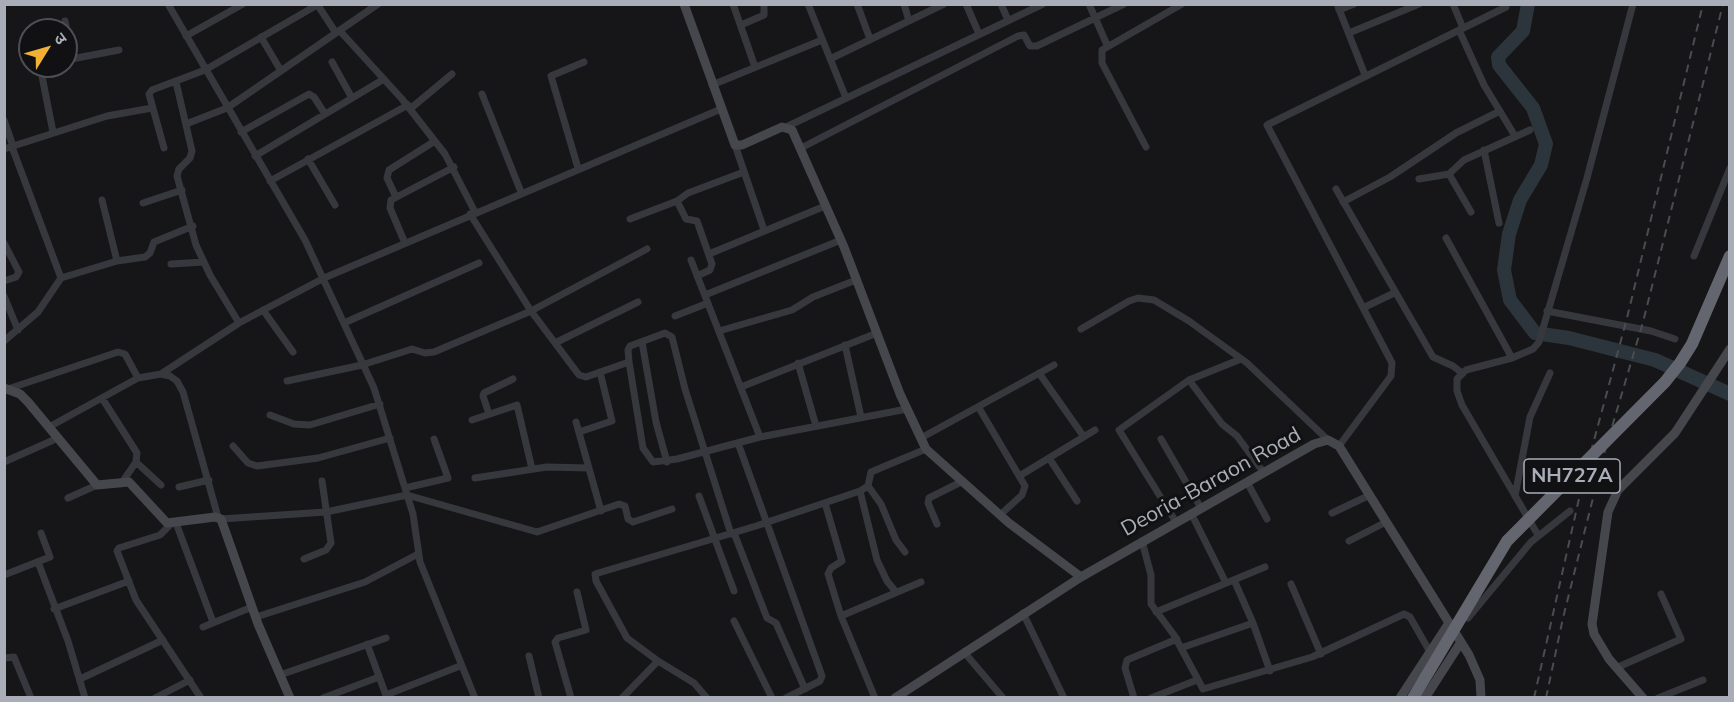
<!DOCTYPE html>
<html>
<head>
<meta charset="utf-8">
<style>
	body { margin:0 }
	#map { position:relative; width:1734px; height:702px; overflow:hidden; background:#161618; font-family:Mulish,"Noto Sans Devanagari",sans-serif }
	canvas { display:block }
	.frame { position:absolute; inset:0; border:6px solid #a8adb8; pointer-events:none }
	.north { position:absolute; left:18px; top:18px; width:60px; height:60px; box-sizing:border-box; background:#111113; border:2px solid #4d4f55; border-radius:50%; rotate:53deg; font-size:16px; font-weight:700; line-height:24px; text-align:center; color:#a8adb8 }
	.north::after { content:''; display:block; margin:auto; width:21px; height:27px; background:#f2b134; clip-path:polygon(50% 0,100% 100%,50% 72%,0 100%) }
</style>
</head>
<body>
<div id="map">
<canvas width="1734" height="702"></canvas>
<div class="frame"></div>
<div class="north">उ</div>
</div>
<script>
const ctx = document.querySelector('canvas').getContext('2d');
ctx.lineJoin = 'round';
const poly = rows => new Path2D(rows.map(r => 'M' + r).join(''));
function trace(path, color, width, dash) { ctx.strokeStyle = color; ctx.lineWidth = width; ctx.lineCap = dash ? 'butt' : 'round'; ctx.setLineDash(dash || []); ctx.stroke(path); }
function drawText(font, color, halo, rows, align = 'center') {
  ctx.font = font + ' Mulish,sans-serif'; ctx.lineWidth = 6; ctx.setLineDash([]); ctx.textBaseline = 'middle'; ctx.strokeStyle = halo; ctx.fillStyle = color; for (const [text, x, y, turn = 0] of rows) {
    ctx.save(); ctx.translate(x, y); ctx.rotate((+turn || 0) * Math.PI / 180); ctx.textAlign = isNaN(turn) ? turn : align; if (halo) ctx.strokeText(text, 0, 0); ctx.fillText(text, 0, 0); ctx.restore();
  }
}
const river = poly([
	[1528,4,1523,31,1498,57,1499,65,1533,108,1546,144,1541,165,1520,200,1509,234,1504,270,1510,300,1535,333,1569,338,1655,360,1730,394]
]);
const street = poly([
	[168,4,305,240,374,388,413,514,420,562,475,698],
	[317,4,336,33],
	[733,4,755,67],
	[808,4,846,98],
	[857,4,870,39],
	[904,4,909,21],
	[966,4,979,34],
	[1001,4,1008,20],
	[1089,4,1107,45],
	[1337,4,1365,75],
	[1453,4,1463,28],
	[1339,10,1354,4],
	[65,21,73,59],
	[741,25,764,15,764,4],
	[1459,30,1484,85,1515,136],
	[340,31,402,99,445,154,475,212],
	[1349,33,1419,4],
	[186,36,243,4],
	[261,37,281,71],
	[830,59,944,4],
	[66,60,119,50],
	[332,62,352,98],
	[40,66,53,132],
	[176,82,192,151,190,158,179,169,177,176,196,245,210,275,239,323],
	[712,85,822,40],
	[482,94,521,192],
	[410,109,452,74],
	[4,120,13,146],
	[186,124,227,108,378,4],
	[786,127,1043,4],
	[241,132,309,94,314,97,325,114],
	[735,145,764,230],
	[12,147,61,278],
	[1146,147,1102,63,1102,50,1182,4],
	[164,148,149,94,152,90,205,70,317,5],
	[801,148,1018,36,1024,35,1030,46,1037,46,1124,4],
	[4,149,107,116,152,108],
	[1484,150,1499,223],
	[255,156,384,79],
	[308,159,335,205],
	[578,168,551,76,584,62],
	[1449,174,1471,212],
	[1419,179,1449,174,1464,160,1530,130],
	[270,181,408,105],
	[1336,189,1433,357,1453,366,1462,373],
	[396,197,387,178,389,170,435,141],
	[102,200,117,261],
	[677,201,686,219,697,221,712,264,710,270,697,276],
	[1343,202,1390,177,1456,133,1500,111],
	[143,203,182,190],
	[470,214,531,311,579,375,586,377,629,362,643,448,653,462,677,459,760,437,907,409],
	[630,219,677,201,688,193,744,172],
	[1446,238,1512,358],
	[4,243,19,272,16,277,4,281],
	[405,243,390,208,391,200,454,167],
	[709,254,825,206],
	[1694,256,1730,168],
	[691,260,760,437],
	[171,264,204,262],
	[705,295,841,240],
	[4,296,18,330],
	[1363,308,1394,293],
	[263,310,293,352],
	[1547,311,1651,331,1675,339],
	[675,316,708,303],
	[344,323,479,263],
	[1081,329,1129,301,1138,298,1154,300,1189,321,1247,363,1328,440],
	[719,331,792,310,813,297,856,280],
	[4,341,38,312,61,278,117,261,145,257,150,253,154,242,193,226],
	[642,342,656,422,667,462],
	[555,343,638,302],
	[845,345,861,417],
	[629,362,628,350,630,346,665,333,672,337,685,389,731,534],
	[798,363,816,426],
	[1039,373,1084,437],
	[161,374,239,323,324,278,721,109],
	[1189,380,1222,424,1237,436,1264,473],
	[287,381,362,365,412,349,425,353,434,352,531,311,647,249],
	[741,387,877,333],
	[11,388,118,352,125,354,138,378],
	[102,398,137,453,136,462,123,481],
	[979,408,1025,486,1022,495,1000,515],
	[489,414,483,396,484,393,513,379],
	[270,415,294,424,310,425,380,404],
	[472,420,517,405,532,469],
	[576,422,601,511],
	[49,427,138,378,161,374,170,376,177,381,183,392,218,517],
	[579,432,612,421,600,372],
	[921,438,1054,365],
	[1161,439,1201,508],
	[738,443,822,676,820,681,786,698],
	[233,446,248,463,257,466,318,458,390,438],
	[1339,446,1391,376,1392,363,1267,125,1506,7],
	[1049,458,1077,501],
	[4,462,58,438],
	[136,462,161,485],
	[1021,475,1095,430],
	[475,478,547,467,589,468],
	[1247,482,1267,519],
	[868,486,881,504,896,540,905,552],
	[179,487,209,480],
	[405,488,448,478,434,439],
	[860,491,877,560,887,581,896,592],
	[699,496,734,591],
	[1515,496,1530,417,1550,373],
	[68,498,97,485],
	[825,503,842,561,831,568,828,574,841,616,875,698],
	[1191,513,1226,583],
	[1332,513,1370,495],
	[221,519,326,512,407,495,537,532,619,504,625,506,628,519,633,522,672,509],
	[1176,522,1119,430,1189,380,1241,359],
	[176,523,213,622],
	[171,524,160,535,119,548,117,551,136,600,201,698],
	[937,524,928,503,929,498,961,482],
	[734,533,767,618,776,623,805,689],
	[1538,535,1462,405,1457,391,1457,379,1466,370,1512,358,1533,349,1539,342,1587,178,1633,4],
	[1142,541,1151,575,1151,604,1174,635,1203,689,1312,657,1404,614,1410,617,1430,652],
	[1349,541,1386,522],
	[304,559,326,550,331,543,322,481],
	[38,562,68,641,85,698],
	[4,575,50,557,41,533],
	[1234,580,1253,623,1270,671],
	[1291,584,1321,654],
	[54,609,129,581],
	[1156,612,1265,567],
	[1023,613,1064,698],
	[841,616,921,582],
	[256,617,365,582,418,554],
	[1468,618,1531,542,1570,511],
	[734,621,772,698],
	[203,627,252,607],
	[367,644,387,698],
	[1181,648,1253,623],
	[964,652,1003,698],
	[529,656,539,698],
	[4,658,14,657,31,698],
	[1616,668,1681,639,1661,594],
	[280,675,386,638],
	[80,679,163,640],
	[386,695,460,666],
	[155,698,190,680],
	[323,698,379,677],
	[571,698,555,642,558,638,586,630,577,592],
	[622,698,658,661],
	[707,698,694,683,658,661,627,638,596,581,595,574,756,526,860,491,868,486,871,472,926,449],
	[1134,698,1125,668,1127,660,1177,639],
	[1151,698,1197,680],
	[1658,698,1703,680]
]);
const secondary = poly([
	[684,4,735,145,742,145,782,127,792,130,844,247,900,394,926,449,1009,523,1081,577],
	[4,388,20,394,28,402,97,485,129,482,167,523,215,517,221,519,258,624,290,698],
	[895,698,1081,577,1314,444,1328,440,1339,446,1469,655,1480,680,1481,698],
	[1400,698,1449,623],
	[1425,698,1461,642],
	[1643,698,1609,659,1594,634,1592,624,1608,512,1618,490,1675,433,1730,349]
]);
const rail = poly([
	[1534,698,1583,481,1627,318,1703,4],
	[1546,698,1563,618,1604,454,1643,322,1723,4]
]);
const highwayBridge = poly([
	[1413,698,1507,541,1665,382,1680,363,1692,344,1730,256]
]);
const shields = [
	[1572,476,96]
];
const shieldNames = [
	["NH727A",1572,476]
];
const streetNames = [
	["Deoria-Baraon Road",1211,482,-29]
];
trace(river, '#2c353c', 14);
trace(street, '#37383d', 7);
trace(secondary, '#45474d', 9);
trace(rail, '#4a4c52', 2, [8, 6]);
trace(highwayBridge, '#63666e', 12);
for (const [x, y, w] of shields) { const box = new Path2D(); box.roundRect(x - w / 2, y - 17, w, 34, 4.5); ctx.fillStyle = '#111113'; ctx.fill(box); trace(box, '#a8adb8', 1.5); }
drawText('bold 20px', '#a8adb8', null, shieldNames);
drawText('21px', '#a8adb8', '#111113', streetNames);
</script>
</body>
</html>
